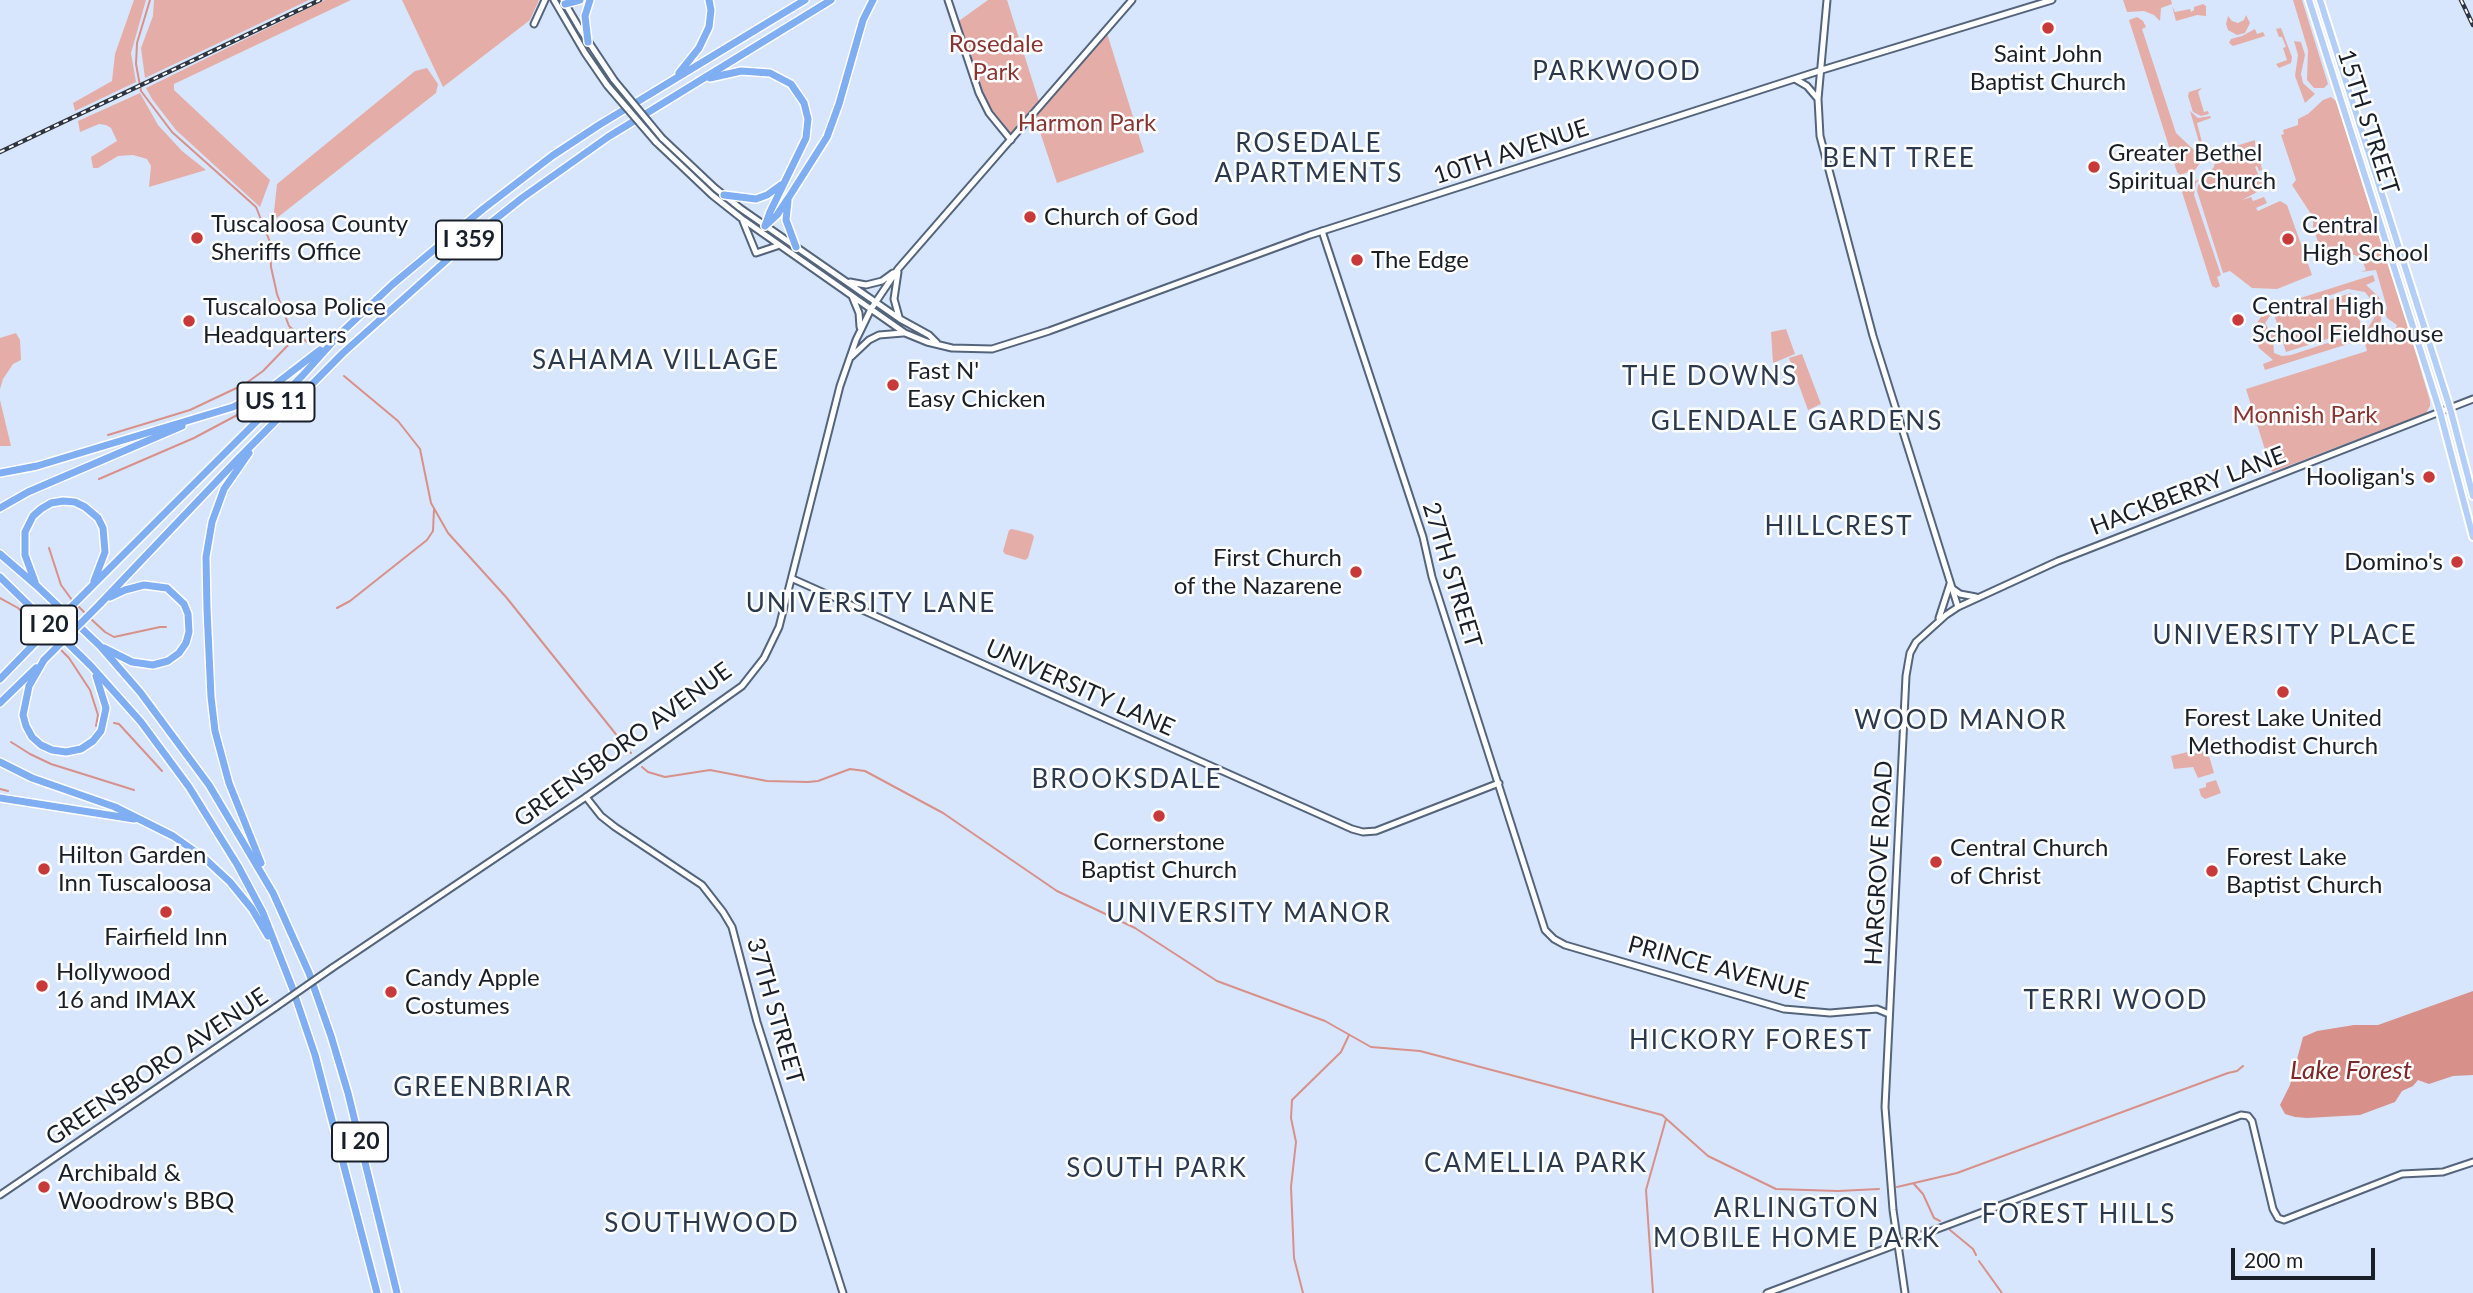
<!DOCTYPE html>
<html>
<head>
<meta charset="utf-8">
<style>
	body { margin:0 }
	#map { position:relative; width:2473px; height:1293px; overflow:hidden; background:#d7e6fc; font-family:Lato,sans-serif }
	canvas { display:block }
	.scale { position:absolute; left:2231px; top:1248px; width:144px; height:32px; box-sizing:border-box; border:4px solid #191f29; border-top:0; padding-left:9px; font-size:21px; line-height:24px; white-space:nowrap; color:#191f29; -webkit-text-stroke:5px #fff; paint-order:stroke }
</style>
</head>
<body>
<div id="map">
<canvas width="2473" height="1293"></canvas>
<div class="scale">200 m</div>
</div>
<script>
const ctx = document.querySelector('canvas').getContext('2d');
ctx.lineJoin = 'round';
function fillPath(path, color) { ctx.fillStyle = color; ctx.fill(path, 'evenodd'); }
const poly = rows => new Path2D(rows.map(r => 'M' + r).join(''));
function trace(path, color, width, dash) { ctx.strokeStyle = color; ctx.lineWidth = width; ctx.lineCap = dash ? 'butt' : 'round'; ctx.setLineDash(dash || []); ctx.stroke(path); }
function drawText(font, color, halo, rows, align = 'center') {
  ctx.font = font + ' Lato,sans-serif'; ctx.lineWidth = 5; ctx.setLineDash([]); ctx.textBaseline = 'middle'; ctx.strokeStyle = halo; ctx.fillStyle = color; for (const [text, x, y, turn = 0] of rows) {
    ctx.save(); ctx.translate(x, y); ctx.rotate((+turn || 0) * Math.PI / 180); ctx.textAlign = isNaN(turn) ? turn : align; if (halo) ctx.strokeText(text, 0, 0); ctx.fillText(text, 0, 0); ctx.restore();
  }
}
const green = poly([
	[134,0,146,0,131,53,136,82,75,111,73,103,112,81,115,54],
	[154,0,309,0,145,78,141,48,153,16],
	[325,0,351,0,174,84,174,90,270,180,260,207,176,130,152,99,146,88],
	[402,0,539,0,530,20,443,87],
	[988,0,1007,0,1040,105,1106,30,1144,152,1057,183,1034,114,1011,140,989,113,956,23],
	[2123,0,2171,0,2172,4,2161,8,2160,21,2154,15,2144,11,2127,12],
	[2293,0,2302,0,2328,84,2324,88,2314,88,2307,80,2308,50],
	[2203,4,2206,6,2206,16,2197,15,2176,21,2172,6,2175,12,2190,9,2191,12,2194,10,2194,7],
	[2246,15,2250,23,2245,33,2237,35,2228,30,2226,24,2228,16,2232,21,2238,23,2244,20],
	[2137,17,2143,21,2146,27,2142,29,2176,133,2195,151,2200,163,2195,170,2180,175,2177,172,2129,20],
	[2281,28,2292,57,2291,63,2279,68,2276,64,2287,60,2283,48,2286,47,2282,37,2279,37,2276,29],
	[2255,29,2257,34,2263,32,2265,36,2233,46,2229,43,2231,39,2242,36],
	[2294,41,2301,42,2305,55,2301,74,2303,83,2315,94,2305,103,2295,76,2298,55],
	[427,68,438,84,436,93,273,221,277,184,415,71],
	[2202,88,2198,92,2204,112,2208,111,2209,114,2201,116,2193,112,2188,96,2189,92],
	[140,93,158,125,182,151,206,170,149,187,151,166,147,159,133,155,118,156,98,168,93,168,91,157,117,141,111,128,106,125,99,124,80,132,78,121],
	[2331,97,2336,101,2411,337,2430,401,2430,406,2426,413,2272,472,2246,389,2367,351,2365,343,2372,341,2381,330,2393,335,2397,325,2387,318,2385,313,2387,308,2376,270,2360,272,2366,270,2362,260,2355,255,2350,255,2338,260,2330,257,2318,242,2313,227,2313,217,2292,185,2296,180,2281,135,2284,134,2283,130,2298,125,2298,119,2308,114,2323,100],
	[2190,111,2198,118,2210,116,2211,118,2197,123,2204,150,2203,156],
	[2255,140,2255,150,2260,159,2262,170,2259,171,2257,166,2255,167,2263,185,2261,190,2242,200,2251,197,2253,201,2264,197,2267,203,2256,208,2258,211,2280,201,2287,205,2312,275,2277,289,2252,288,2230,271,2223,273,2197,191,2198,185,2214,167,2217,152],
	[2200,179,2196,183,2194,195,2221,275,2217,277,2220,286,2216,288,2212,286,2182,192,2184,185],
	[2373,275,2375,281,2366,285,2379,297,2382,309,2381,321,2374,332,2364,339,2265,370,2263,364,2273,360,2259,348,2255,336,2257,323,2264,312,2275,306],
	[2348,289,2365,292,2375,305,2375,316,2367,330,2291,355,2282,356,2274,353,2273,339,2277,338,2276,334,2272,335,2265,323,2270,316],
	[2351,293,2362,328,2286,352,2275,317],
	[1786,329,1795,354,1773,363,1771,332],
	[16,333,20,340,21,360,13,364,3,379,0,389,0,338],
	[1802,354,1821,404,1808,410,1789,358],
	[0,400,11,446,0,446],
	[1012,529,1032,534,1034,537,1028,558,1025,560,1005,554,1003,551,1009,530],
	[2207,749,2214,773,2198,778,2193,767,2174,769,2171,756,2188,752,2190,755],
	[2216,780,2221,793,2205,799,2201,796,2199,789,2206,787,2206,783]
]);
const water = poly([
	[2473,991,2473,1075,2453,1076,2429,1084,2418,1080,2413,1086,2402,1091,2395,1102,2360,1115,2307,1118,2295,1117,2285,1114,2280,1105,2290,1085,2303,1037,2317,1031,2354,1025,2378,1025]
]);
const stream = poly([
	[150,0,137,43,136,64,141,91,172,132,256,207,270,242,271,267,277,294,289,326,307,342],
	[344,376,398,421,420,449,431,503,448,533,506,597,631,753],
	[108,435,190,410,245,384,263,371,293,340,290,329],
	[99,479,194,438,256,405],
	[49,548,61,585,72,600],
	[0,598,18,608,42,632],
	[76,604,87,615],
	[337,608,350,601,427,540,433,531,434,509],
	[91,619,105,632,114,637,160,627,166,627],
	[46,636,55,644],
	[59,648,69,658,90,690,98,715,96,726],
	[114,723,119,724,162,771],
	[11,742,30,754,51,764,134,790],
	[642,767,648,772,665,777,710,770,767,781,808,782,818,781,850,769,865,771,943,813,1057,891,1135,928,1217,981,1325,1021,1371,1047,1420,1051,1662,1115,1708,1156,1776,1189,1838,1191,1879,1189],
	[0,789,8,791],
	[1914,1184,1923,1194,1934,1218,1940,1221],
	[1897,1187,1957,1173,2228,1073,2237,1071,2243,1066],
	[1950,1230,1973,1249,1976,1255],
	[1979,1261,2002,1293],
	[1303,1293,1294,1258,1291,1187,1296,1142,1291,1118,1292,1100,1341,1052,1349,1035],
	[1653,1293,1646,1190,1666,1119]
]);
const tertiary = poly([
	[948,0,979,93,989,113,1011,140],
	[1322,231,1423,537,1432,577,1545,930,1554,939,1565,945,1784,1009,1830,1013,1877,1009,1889,1014],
	[793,579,1352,829,1363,832,1376,831,1499,783],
	[586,797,601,816,615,827,702,885,723,912,732,927,757,1022,843,1293],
	[1767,1293,2241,1115,2248,1116,2252,1121,2273,1209,2278,1218,2284,1220,2402,1174,2443,1172,2473,1162]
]);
const secondary = poly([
	[554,0,585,53,607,85],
	[563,0,580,29,614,80],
	[1827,0,1818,99,1820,136,1873,336,1958,607],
	[534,24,545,0],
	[1795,79,1807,86,1818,99],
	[662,138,715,188,740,208,900,319,929,335,937,343],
	[656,142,712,195,741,218,905,333,927,342,952,348,992,349,1049,331,1310,235,1822,70,2052,0],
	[743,221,756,253,777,246],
	[898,272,894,299,899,317],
	[850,282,866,285,882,281,893,273],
	[852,296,859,313,860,327],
	[851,357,869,340,879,335,903,333],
	[1953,589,1960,594,1976,597],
	[1939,618,1950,584],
	[332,968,586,797,742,686,764,658,779,627,840,386,856,340,871,309,898,269,1132,0],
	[0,1195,276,1007],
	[1905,1293,1893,1210,1885,1107,1906,676,1910,653,1916,642,1946,615,1958,607,2058,561,2473,399]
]);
const primary = poly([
	[2309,0,2440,412,2473,537],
	[2320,0,2450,408,2473,496]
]);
const motorway = poly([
	[565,4,580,0],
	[588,42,585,16,590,0],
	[679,73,699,48,709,27,711,10,709,0],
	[710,78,741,71,770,73,791,84,804,103,808,119,806,138,770,212,765,226],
	[724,195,756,199,767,195,781,185],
	[788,201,786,220,796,247],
	[765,226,777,215,789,197,827,137,839,104,863,20,873,0],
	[249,453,224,489,212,522,206,557,207,609,211,697,215,731,229,783,261,863],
	[0,473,37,466,233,407,272,387,320,350],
	[0,508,28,492,182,426],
	[0,554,37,586,100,646,140,692,209,785,273,893,309,973,331,1036,348,1093,397,1293],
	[0,577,91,666,141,722,189,787,238,866,263,913,292,987,315,1055,377,1293],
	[35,582,25,555,25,532,33,516,41,509,51,503,63,501,75,502,85,507,98,518,103,528,105,552,94,581],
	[87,591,303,375,340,334,393,284,483,209,552,156,599,125,805,0],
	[100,604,236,461,343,353,468,241,522,198,608,137,831,0],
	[104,648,132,662,153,665,168,661,179,653,186,643,189,632,188,614,184,604,167,588,144,585,125,590,110,597],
	[44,660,29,686,23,715,26,726,32,737,41,745,52,750,66,752,81,749,93,741,101,731,106,708,96,676],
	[0,679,31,647],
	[0,703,36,668],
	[0,762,32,778,115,807,173,836,203,857,230,882,252,909,268,936],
	[0,798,134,819]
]);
const rail = poly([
	[2461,0,2473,25],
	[0,152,320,0]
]);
const secondaryBridge = poly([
	[614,80,662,138],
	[607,85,656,142],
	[276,1007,332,968]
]);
const motorwayBridge = poly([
	[31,647,87,591],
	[44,660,100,604]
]);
const markers = [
	[2048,28,7,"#c8393a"],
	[2094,167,7,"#c8393a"],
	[1030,217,7,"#c8393a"],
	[197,238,7,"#c8393a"],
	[2288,239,7,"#c8393a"],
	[1357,260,7,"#c8393a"],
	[2238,320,7,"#c8393a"],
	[189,321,7,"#c8393a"],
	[893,385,7,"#c8393a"],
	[2429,477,7,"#c8393a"],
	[2457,562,7,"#c8393a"],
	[1356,572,7,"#c8393a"],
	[2283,692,7,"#c8393a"],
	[1159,816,7,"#c8393a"],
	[1936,862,7,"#c8393a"],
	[44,869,7,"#c8393a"],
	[2212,871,7,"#c8393a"],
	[166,912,7,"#c8393a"],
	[42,986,7,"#c8393a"],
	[391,992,7,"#c8393a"],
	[44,1187,7,"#c8393a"]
];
const shields = [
	[469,240,66],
	[276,402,77],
	[49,625,56],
	[360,1142,56]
];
const shieldNames = [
	["I 359",469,240],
	["US 11",276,402],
	["I 20",49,625],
	["I 20",360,1142]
];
const parkNames = [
	["Rosedale",996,44],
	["Park",996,72],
	["Harmon Park",1087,123],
	["Monnish Park",2305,415]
];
const poiNames = [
	["Saint John",2048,54,"center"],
	["Baptist Church",2048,82,"center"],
	["Greater Bethel",2108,153],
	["Spiritual Church",2108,181],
	["Church of God",1044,217],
	["Tuscaloosa County",211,224],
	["Sheriffs Office",211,252],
	["Central",2302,225],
	["High School",2302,253],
	["The Edge",1371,260],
	["Central High",2252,306],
	["School Fieldhouse",2252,334],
	["Tuscaloosa Police",203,307],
	["Headquarters",203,335],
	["Fast N'",907,371],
	["Easy Chicken",907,399],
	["Hooligan's",2415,477,"right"],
	["First Church",1342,558,"right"],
	["of the Nazarene",1342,586,"right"],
	["Domino's",2443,562,"right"],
	["Forest Lake United",2283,718,"center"],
	["Methodist Church",2283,746,"center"],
	["Cornerstone",1159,842,"center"],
	["Baptist Church",1159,870,"center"],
	["Central Church",1950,848],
	["of Christ",1950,876],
	["Hilton Garden",58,855],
	["Inn Tuscaloosa",58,883],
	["Forest Lake",2226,857],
	["Baptist Church",2226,885],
	["Fairfield Inn",166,937,"center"],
	["Hollywood",56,972],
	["16 and IMAX",56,1000],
	["Candy Apple",405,978],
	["Costumes",405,1006],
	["Archibald &",58,1173],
	["Woodrow's BBQ",58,1201]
];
const streetNames = [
	["15TH STREET",2368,122,72],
	["10TH AVENUE",1511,152,-18],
	["HACKBERRY LANE",2188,491,-21],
	["27TH STREET",1452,575,73],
	["UNIVERSITY LANE",1080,688,24],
	["GREENSBORO AVENUE",623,745,-36],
	["HARGROVE ROAD",1879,863,-87],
	["PRINCE AVENUE",1718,968,15],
	["37TH STREET",775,1011,74],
	["GREENSBORO AVENUE",157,1067,-34]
];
const neighbourhoodNames = [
	["PARKWOOD",1617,72],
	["ROSEDALE",1309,144],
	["APARTMENTS",1309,174],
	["BENT TREE",1899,159],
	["SAHAMA VILLAGE",656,361],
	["THE DOWNS",1710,377],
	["GLENDALE GARDENS",1797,422],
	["HILLCREST",1839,527],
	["UNIVERSITY LANE",871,604],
	["UNIVERSITY PLACE",2285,636],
	["WOOD MANOR",1961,721],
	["BROOKSDALE",1127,780],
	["UNIVERSITY MANOR",1249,914],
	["TERRI WOOD",2116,1001],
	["HICKORY FOREST",1751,1041],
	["GREENBRIAR",483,1088],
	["CAMELLIA PARK",1536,1164],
	["SOUTH PARK",1157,1169],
	["ARLINGTON",1797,1209],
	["MOBILE HOME PARK",1797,1239],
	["FOREST HILLS",2079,1215],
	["SOUTHWOOD",702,1224]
];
const waterNames = [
	["Lake Forest",2351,1071]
];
fillPath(green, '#e5ada7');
fillPath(water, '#d8908a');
trace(stream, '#d8908a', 2);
trace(tertiary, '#54647b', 9);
trace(secondary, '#54647b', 9);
trace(primary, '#fff', 10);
trace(motorway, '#fff', 10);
trace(tertiary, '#fff', 5);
trace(secondary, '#fff', 5);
trace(primary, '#b3cef7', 6);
trace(motorway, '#80aef2', 7);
trace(rail, '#2e3540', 4.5);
trace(rail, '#fff', 2, [5]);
trace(secondaryBridge, '#54647b', 9, []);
trace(motorwayBridge, '#fff', 10, []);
trace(secondaryBridge, '#fff', 5);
trace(motorwayBridge, '#80aef2', 7);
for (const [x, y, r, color] of markers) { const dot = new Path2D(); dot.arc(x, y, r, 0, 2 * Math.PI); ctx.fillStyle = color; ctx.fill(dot); trace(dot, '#fff', 2.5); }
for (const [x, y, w] of shields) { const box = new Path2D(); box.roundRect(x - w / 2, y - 19.5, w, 39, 5); ctx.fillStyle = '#fff'; ctx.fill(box); trace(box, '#191f29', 2); }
drawText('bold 23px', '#191f29', null, shieldNames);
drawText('24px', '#8a3432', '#fff', parkNames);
drawText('24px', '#191f29', '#fff', poiNames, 'left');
drawText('24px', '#191f29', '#fff', streetNames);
ctx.letterSpacing = '2px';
drawText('26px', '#2b394e', '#fff', neighbourhoodNames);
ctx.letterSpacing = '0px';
drawText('italic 26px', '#7e2928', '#fff', waterNames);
</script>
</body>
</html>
